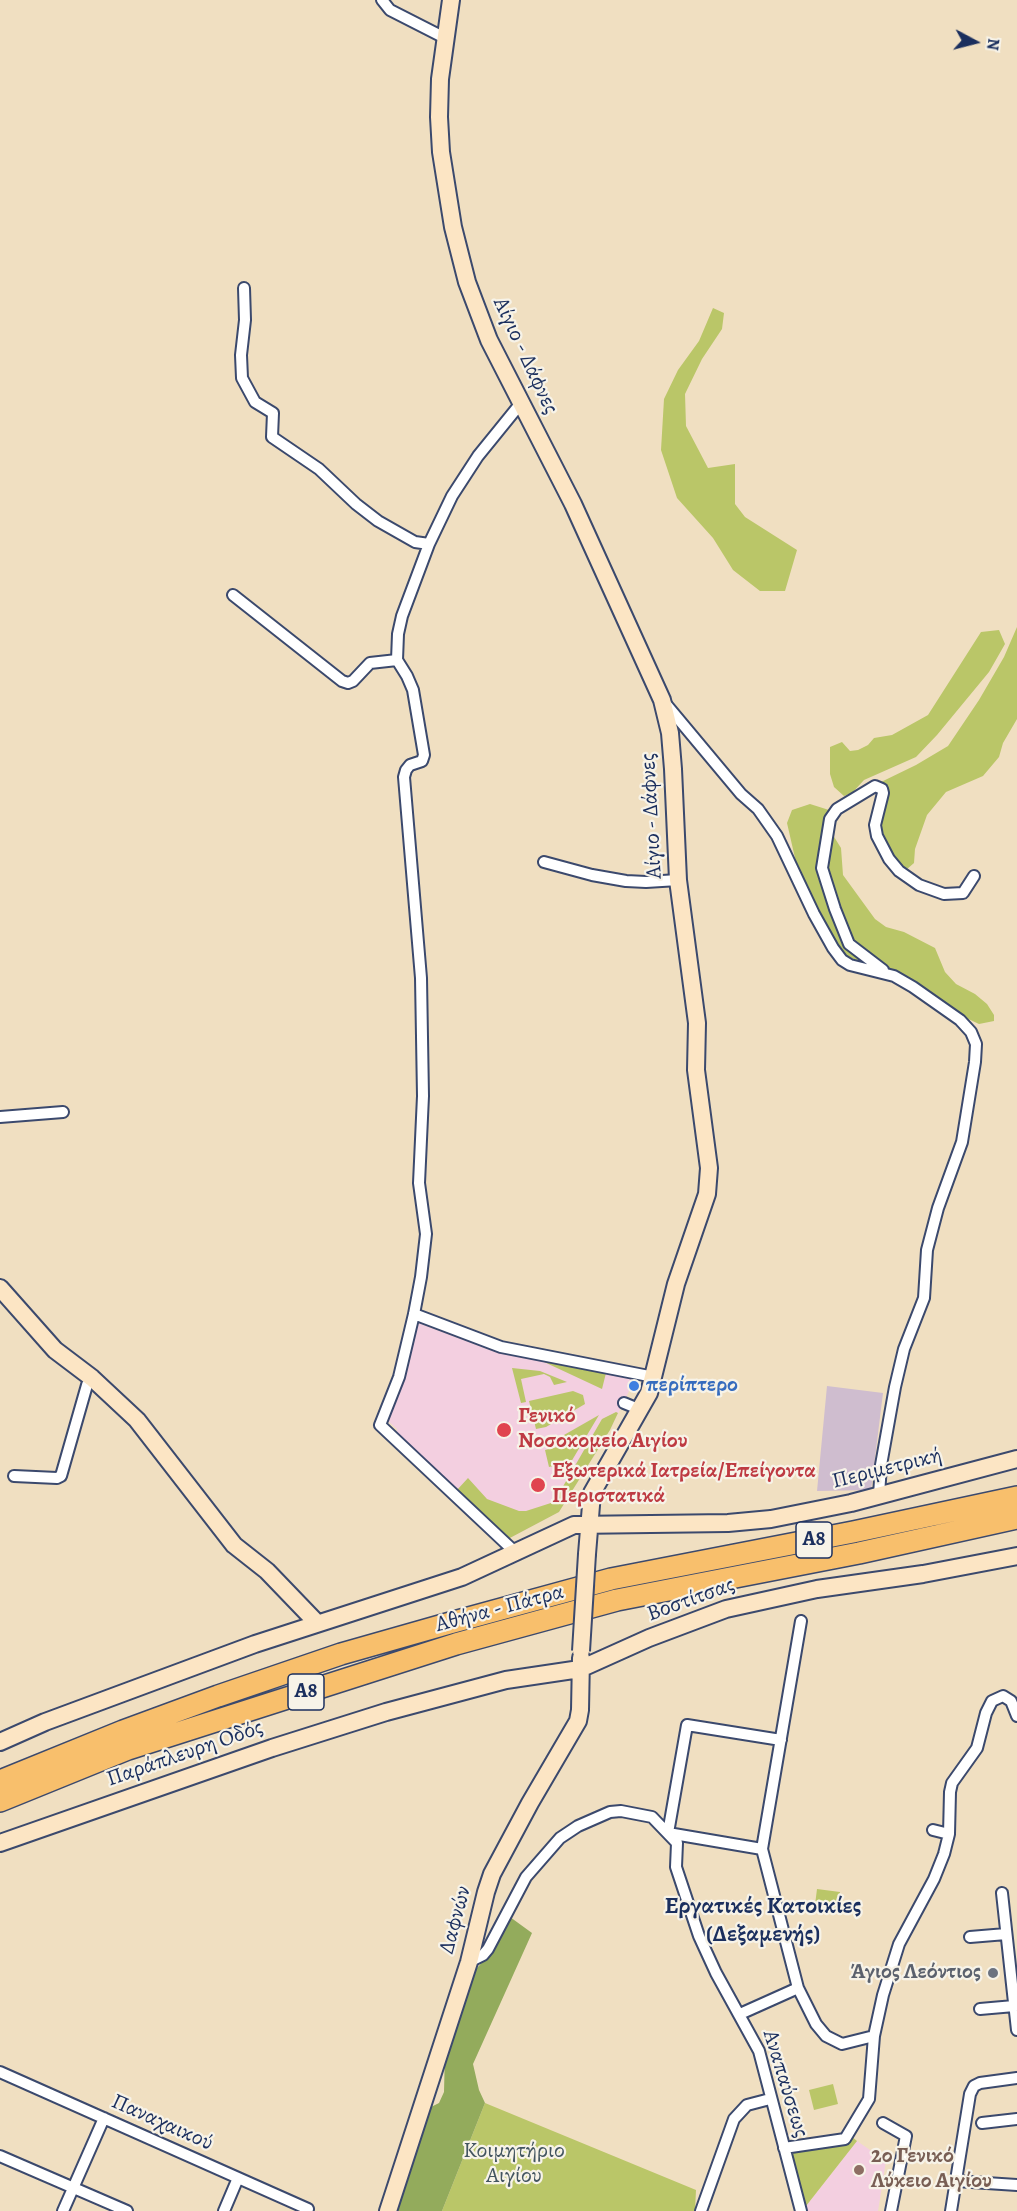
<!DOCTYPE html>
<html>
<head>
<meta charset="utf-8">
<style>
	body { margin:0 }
	#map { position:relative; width:1017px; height:2211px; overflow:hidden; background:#f0dfc1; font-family:Alegreya,serif }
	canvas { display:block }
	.north { position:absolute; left:945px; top:12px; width:60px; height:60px; -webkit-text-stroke:4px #f7f3e8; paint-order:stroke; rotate:97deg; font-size:16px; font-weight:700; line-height:24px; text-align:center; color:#1b2f5e }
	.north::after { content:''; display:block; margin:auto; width:21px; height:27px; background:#1b2f5e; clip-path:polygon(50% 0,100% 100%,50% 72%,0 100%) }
</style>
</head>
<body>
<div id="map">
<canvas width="1017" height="2211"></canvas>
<div class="north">N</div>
</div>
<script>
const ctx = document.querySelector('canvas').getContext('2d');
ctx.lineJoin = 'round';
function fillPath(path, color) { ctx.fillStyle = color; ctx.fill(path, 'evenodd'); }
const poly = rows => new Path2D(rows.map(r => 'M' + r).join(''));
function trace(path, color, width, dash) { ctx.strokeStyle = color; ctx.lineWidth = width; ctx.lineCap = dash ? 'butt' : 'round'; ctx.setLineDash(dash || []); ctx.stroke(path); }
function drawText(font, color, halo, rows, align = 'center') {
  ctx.font = font + ' Alegreya,serif'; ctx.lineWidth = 4.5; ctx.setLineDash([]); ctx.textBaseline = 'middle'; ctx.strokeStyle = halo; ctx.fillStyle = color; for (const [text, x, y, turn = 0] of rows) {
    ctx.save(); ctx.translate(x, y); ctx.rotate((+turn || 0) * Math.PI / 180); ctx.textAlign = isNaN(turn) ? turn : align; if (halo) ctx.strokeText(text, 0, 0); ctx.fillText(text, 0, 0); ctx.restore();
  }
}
const built = poly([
	[416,1322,498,1353,635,1379,610,1430,559,1512,508,1539,397,1433,397,1429,389,1422,385,1422],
	[857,2141,886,2161,878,2211,807,2211,806,2206]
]);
const industrial = poly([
	[827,1386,883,1393,871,1490,817,1491]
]);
const green = poly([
	[713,308,724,313,722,329,702,359,685,394,686,426,708,468,735,464,735,504,745,517,797,550,785,591,760,591,733,570,713,538,677,498,661,450,664,399,678,370,699,341],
	[1017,627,1017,719,1003,743,999,757,983,776,946,792,927,815,915,849,914,863,906,870,902,869,891,856,879,832,883,807,888,799,888,791,881,782,916,765,948,746,979,700,1004,657],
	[999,630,1005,644,989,672,937,735,916,757,864,780,852,793,844,796,834,787,830,774,830,747,842,742,850,751,858,750,868,745,874,738,892,735,928,715,981,632],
	[810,804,829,810,831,832,841,848,843,875,875,919,886,927,904,932,935,948,945,972,956,984,975,994,987,1004,994,1015,994,1021,979,1024,962,1016,901,973,867,965,845,955,828,932,798,871,787,823,792,810],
	[542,1361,606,1373,602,1389],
	[512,1368,540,1371,567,1382,554,1385,550,1377,544,1374,521,1379,526,1402,521,1403],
	[573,1391,583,1395,585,1404,546,1427,536,1429,529,1401],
	[616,1412,618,1413,610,1430,559,1512,508,1539,457,1490,468,1478,487,1499,519,1511,526,1511,554,1502,602,1419],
	[599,1415,571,1462,549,1467,545,1450,557,1447,564,1435],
	[817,1889,840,1892,838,1908,815,1905],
	[833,2084,838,2104,814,2110,809,2090],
	[485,2103,696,2190,695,2211,442,2211],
	[852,2137,857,2141,806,2206,792,2152,845,2144]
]);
const forest = poly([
	[510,1917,532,1933,473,2064,479,2090,485,2103,442,2211,396,2211,427,2109,439,2103,444,2092,445,2051,470,1979,477,1968,493,1950]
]);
const street = poly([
	[382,0,390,10,445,38],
	[244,288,245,320,241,355,242,378,255,402,273,413,272,437,319,469,356,504,378,521,415,542,429,544],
	[233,595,342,681,348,683,353,681,370,663,397,660],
	[665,703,741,794,758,809,777,836,814,914,833,948,842,960,850,965,894,976,913,987,960,1020,971,1032,976,1044,975,1062,962,1142,938,1208,927,1250,924,1298,904,1349,895,1387,881,1465,879,1495],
	[544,862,592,875,626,881,646,882,678,880],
	[883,970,849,944,835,909,822,868,830,819,837,809,875,786,882,789,883,793,875,825,877,836,889,859,899,871,919,885,944,894,963,893,974,876],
	[0,1117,63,1112],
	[414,1314,501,1347,654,1377],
	[624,1403,641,1410],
	[14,1476,57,1478,61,1476,87,1385,92,1378],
	[515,1552,380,1425,399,1377,414,1314,421,1277,426,1234,419,1183,423,1096,421,978,404,777,406,770,410,765,422,761,424,755,413,690,407,676,397,660,398,634,402,616,429,544,452,496,478,456,521,403],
	[1011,1701,1017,1716],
	[933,1830,949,1834],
	[668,1833,762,1849,801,1621],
	[668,1833,687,1725,781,1740],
	[762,1849,798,1988,816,2024,826,2036,842,2044,874,2036,869,2099,845,2139,784,2148],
	[1002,1893,1017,2030],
	[970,1937,1006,1934],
	[469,1962,483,1955,488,1949,526,1877,560,1838,578,1826,610,1812,621,1811,652,1817,677,1843,676,1867,699,1936,716,1973,759,2051,801,2211],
	[980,2009,1014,2006],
	[740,2014,798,1988],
	[874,2036,883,1995,899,1944,934,1879,944,1854,949,1834,950,1792,952,1783,977,1748,986,1713,992,1701,1003,1696,1011,1701],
	[0,2072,308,2209,307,2211],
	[883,2123,906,2136,891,2211],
	[982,2123,1017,2119],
	[0,2156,127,2211],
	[956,2181,1017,2185],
	[63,2211,104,2118],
	[224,2211,238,2178],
	[701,2211,734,2119,747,2105,770,2099],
	[951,2211,970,2094,974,2086,980,2083,1017,2078]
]);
const secondary = poly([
	[451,0,440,79,439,117,441,152,453,227,467,282,489,340,573,504,662,700,670,733,673,769,678,880,697,1023,696,1070,709,1168,707,1194,676,1284,649,1393,592,1493,587,1554],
	[0,1288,55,1350,92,1378,137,1420,234,1545,267,1571,317,1623],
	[0,1742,45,1722,255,1644,462,1577,574,1525,728,1523,771,1519,851,1503,1017,1459],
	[0,1843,272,1748,386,1712,506,1680,580,1669,649,1638,726,1609,817,1589,923,1574,1017,1556],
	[388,2211,469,1962,486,1892,492,1874,530,1803,578,1721,580,1710,581,1658]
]);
const highway = poly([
	[0,1781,123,1731,218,1696,341,1654,450,1623,611,1579,853,1532,1017,1497],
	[0,1801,128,1749,456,1644,617,1600,859,1553,1017,1518]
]);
const secondaryBridge = poly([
	[581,1651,587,1554]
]);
const markers = [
	[634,1386,6,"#3f7fe0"],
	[504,1430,8,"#e0444e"],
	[538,1485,8,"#e0444e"],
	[993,1973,6,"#6b7280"],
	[859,2170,6,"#8d6e63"]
];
const shields = [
	[814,1540,36],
	[306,1692,36]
];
const shieldNames = [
	["Α8",814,1540],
	["Α8",306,1692]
];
const streetNames = [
	["Αίγιο - Δάφνες",525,356,65],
	["Αίγιο - Δάφνες",652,816,-93],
	["Περιμετρική",887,1469,-14],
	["Βοστίτσας",691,1600,-20],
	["Αθήνα - Πάτρα",500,1609,-15],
	["Παράπλευρη Οδός",185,1754,-19],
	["Δαφνών",456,1920,-75],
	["Αναπαύσεως",785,2084,73],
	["Παναχαικού",162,2123,24]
];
const shopNames = [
	["περίπτερο",646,1386]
];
const healthNames = [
	["Γενικό",518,1417],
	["Νοσοκομείο Αιγίου",518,1442],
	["Εξωτερικά Ιατρεία/Επείγοντα",552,1472],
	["Περιστατικά",552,1497]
];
const worshipNames = [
	["Άγιος Λεόντιος",981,1973]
];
const parkNames = [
	["Κοιμητήριο",514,2152],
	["Αιγίου",514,2177]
];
const educationNames = [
	["2ο Γενικό",871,2157],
	["Λύκειο Αιγίου",871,2182]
];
const neighbourhoodNames = [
	["Εργατικές Κατοικίες",763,1907],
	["(Δεξαμενής)",763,1935]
];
fillPath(built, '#f3cfe0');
fillPath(industrial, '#cfbdcf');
fillPath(green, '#bac668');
fillPath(forest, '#93ab5c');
trace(street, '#3b496d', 14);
trace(secondary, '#3b496d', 20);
trace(highway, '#3b496d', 24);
trace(street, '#fff', 10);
trace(secondary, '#fce5c4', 16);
trace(highway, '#f8bf6c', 21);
trace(secondaryBridge, '#3b496d', 20, []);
trace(secondaryBridge, '#fce5c4', 16);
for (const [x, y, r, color] of markers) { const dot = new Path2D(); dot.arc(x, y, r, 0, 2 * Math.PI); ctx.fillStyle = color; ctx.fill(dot); trace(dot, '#f7f3e8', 2); }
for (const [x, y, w] of shields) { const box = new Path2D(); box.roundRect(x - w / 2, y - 18, w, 36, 4.5); ctx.fillStyle = '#f7f3e8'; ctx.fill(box); trace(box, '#1b2f5e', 1.5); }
drawText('bold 21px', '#1b2f5e', null, shieldNames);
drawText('22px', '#1b2f5e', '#f7f3e8', streetNames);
drawText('bold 22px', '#366cbe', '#f7f3e8', shopNames, 'left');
drawText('bold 22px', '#be3a42', '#f7f3e8', healthNames, 'left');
drawText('bold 22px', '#5b616d', '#f7f3e8', worshipNames, 'right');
drawText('22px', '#435560', '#f7f3e8', parkNames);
drawText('bold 22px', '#785e54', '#f7f3e8', educationNames, 'left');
drawText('bold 24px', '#1b2f5e', '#f7f3e8', neighbourhoodNames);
</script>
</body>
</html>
